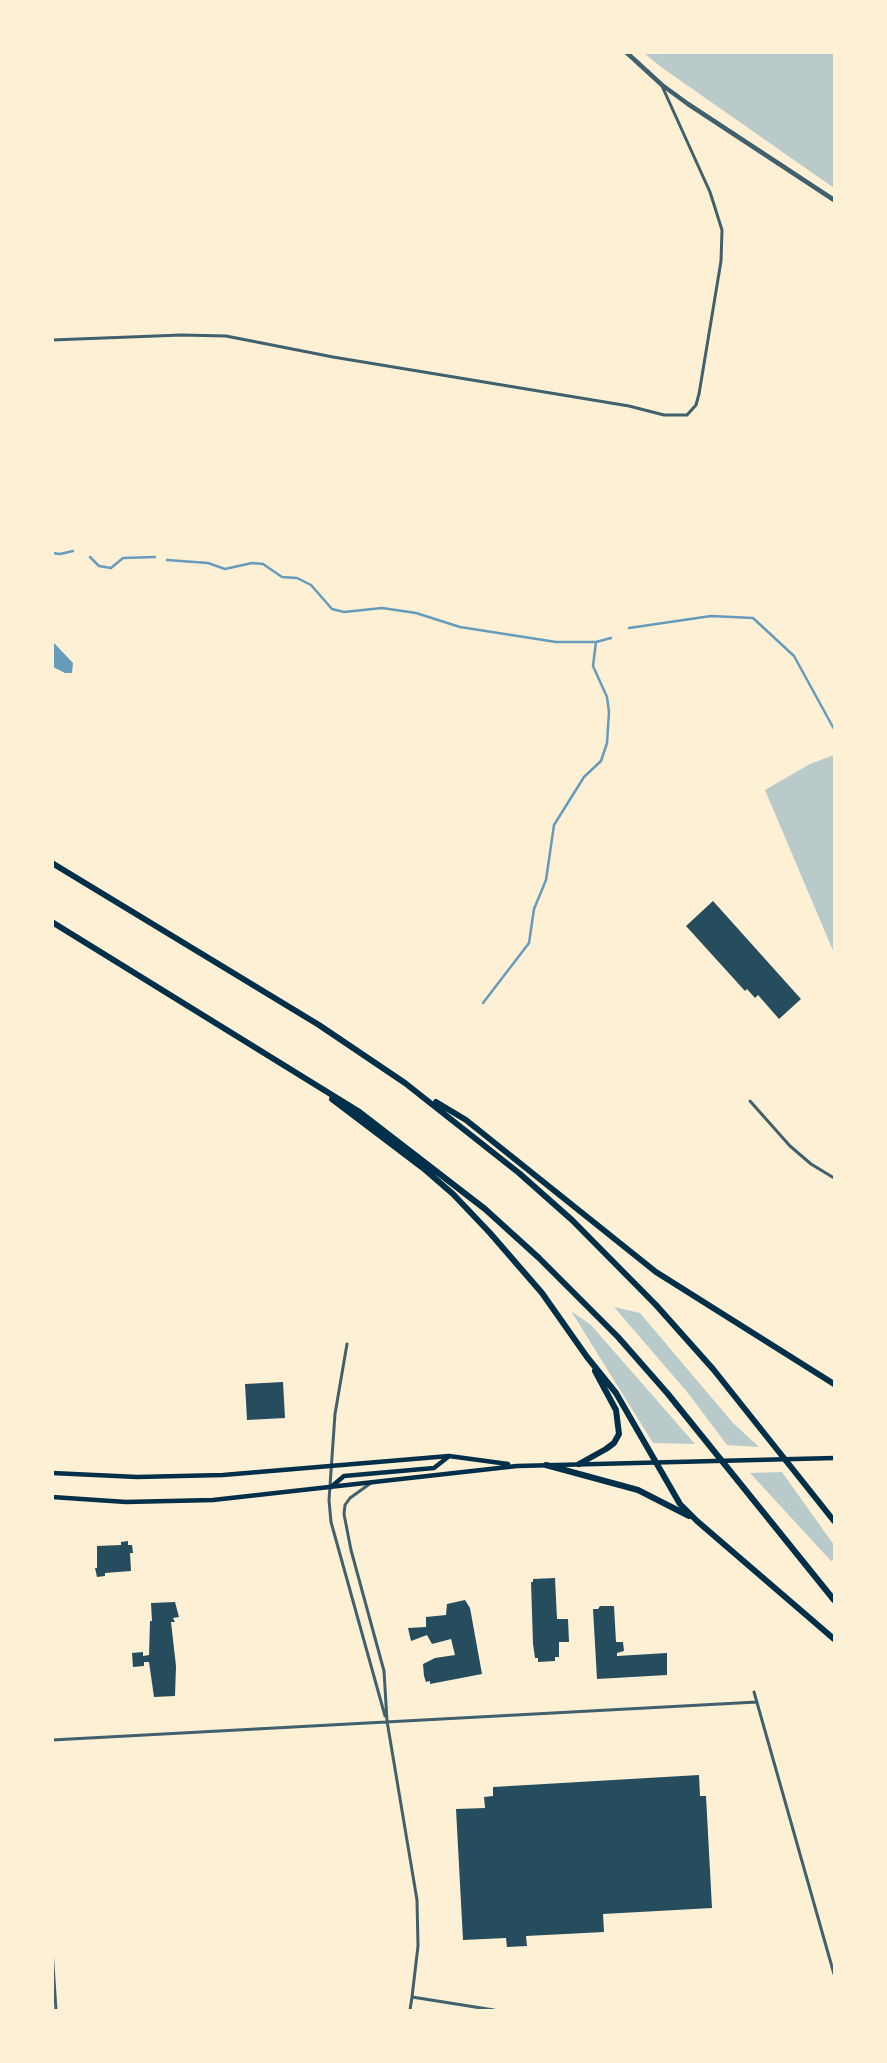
<!DOCTYPE html>
<html>
<head>
<meta charset="utf-8">
<style>
	body { margin:0 }
	#map { position:relative; width:887px; height:2063px; overflow:hidden; background:#fdf0d5; font-family:"Exo 2",sans-serif }
	canvas { display:block }
	.frame { position:absolute; inset:0; border:54px solid #fdf0d5; pointer-events:none }
</style>
</head>
<body>
<div id="map">
<canvas width="887" height="2063"></canvas>
<div class="frame"></div>
</div>
<script>
const ctx = document.querySelector('canvas').getContext('2d');
ctx.lineJoin = 'round';
function fillPath(path, color) { ctx.fillStyle = color; ctx.fill(path, 'evenodd'); }
const poly = rows => new Path2D(rows.map(r => 'M' + r).join(''));
function trace(path, color, width, dash) { ctx.strokeStyle = color; ctx.lineWidth = width; ctx.lineCap = dash ? 'butt' : 'round'; ctx.setLineDash(dash || []); ctx.stroke(path); }
const green = poly([
	[644,53,834,53,834,188,661,67],
	[834,755,834,953,765,790,810,764],
	[614,1307,640,1313,733,1423,759,1447,727,1445,688,1393],
	[571,1311,591,1325,695,1444,653,1443],
	[782,1472,834,1545,834,1560,831,1561,750,1473]
]);
const water = poly([
	[53,642,73,663,72,673,65,673,53,667]
]);
const stream = poly([
	[52,553,60,554,73,551],
	[90,557,99,566,111,568,123,558,155,557],
	[167,560,208,563,225,569,252,563,263,564,282,577,297,578,311,585,332,609,344,612,382,608,416,613,460,627,556,642,596,642,611,638],
	[629,628,711,616,753,618,794,656,834,729],
	[483,1003,529,943,534,909,546,880,554,825,584,777,601,761,607,743,609,712,607,697,593,666,596,642]
]);
const building = poly([
	[713,901,801,999,779,1019,758,995,755,998,747,989,745,991,686,926],
	[283,1382,285,1418,247,1420,245,1384],
	[128,1541,128,1545,132,1545,133,1553,130,1553,131,1571,105,1573,105,1576,97,1577,95,1568,97,1568,97,1546,121,1545,121,1542],
	[555,1578,557,1619,568,1619,569,1642,559,1642,559,1657,555,1657,555,1661,538,1662,538,1658,535,1658,533,1644,531,1582,533,1582,533,1579],
	[465,1600,470,1608,482,1674,430,1684,430,1681,426,1682,424,1676,423,1664,435,1658,455,1655,451,1639,432,1644,427,1635,411,1641,408,1628,426,1627,426,1617,446,1615,447,1604],
	[175,1602,179,1617,173,1618,175,1622,171,1622,176,1666,175,1696,154,1697,149,1662,144,1662,144,1666,133,1667,132,1653,143,1652,143,1656,149,1655,150,1621,152,1621,151,1603],
	[600,1606,614,1606,616,1642,623,1642,624,1651,617,1653,617,1656,667,1653,667,1675,597,1679,593,1609,598,1609],
	[699,1775,700,1796,706,1796,712,1908,603,1914,604,1932,526,1936,527,1946,507,1947,506,1938,463,1940,456,1809,485,1808,484,1797,493,1796,493,1787]
]);
const minor = poly([
	[52,340,181,335,226,336,333,357,629,406,664,415,687,415,696,405,699,394,721,261,722,230,710,192,662,86],
	[750,1101,790,1146,811,1164,834,1178],
	[347,1344,335,1414,329,1500,331,1522,385,1716],
	[371,1483,350,1498,345,1505,344,1514,351,1550,384,1671,387,1721,417,1900,418,1946,412,1997],
	[754,1692,834,1974],
	[52,1740,757,1702],
	[52,1949,56,2010],
	[410,2010,412,1997,494,2010]
]);
const tertiary = poly([
	[626,52,662,85,688,104,834,200]
]);
const secondary = poly([
	[52,1473,137,1477,223,1475,449,1456,508,1464],
	[331,1487,344,1476,434,1468,448,1457],
	[52,1497,126,1502,213,1500,517,1466,834,1458]
]);
const motorway = poly([
	[52,863,319,1025,405,1083,519,1173,572,1220,656,1305,713,1369,834,1521],
	[52,922,358,1111,485,1209,539,1258,618,1337,668,1394,834,1600],
	[332,1099,423,1168,453,1194,490,1233,542,1293,587,1357,616,1393,680,1504,697,1521,834,1639],
	[436,1102,466,1120,656,1272,834,1384],
	[579,1464,606,1449,614,1443,619,1434,616,1410,595,1371],
	[546,1465,638,1490,689,1516]
]);
fillPath(green, '#b9caca');
fillPath(water, '#669bbc');
trace(stream, '#669bbc', 2.5);
fillPath(building, '#264d5e');
trace(minor, '#3f606c', 3);
trace(tertiary, '#3f606c', 4.5);
trace(secondary, '#003049', 4.5);
trace(motorway, '#003049', 6);
</script>
</body>
</html>
